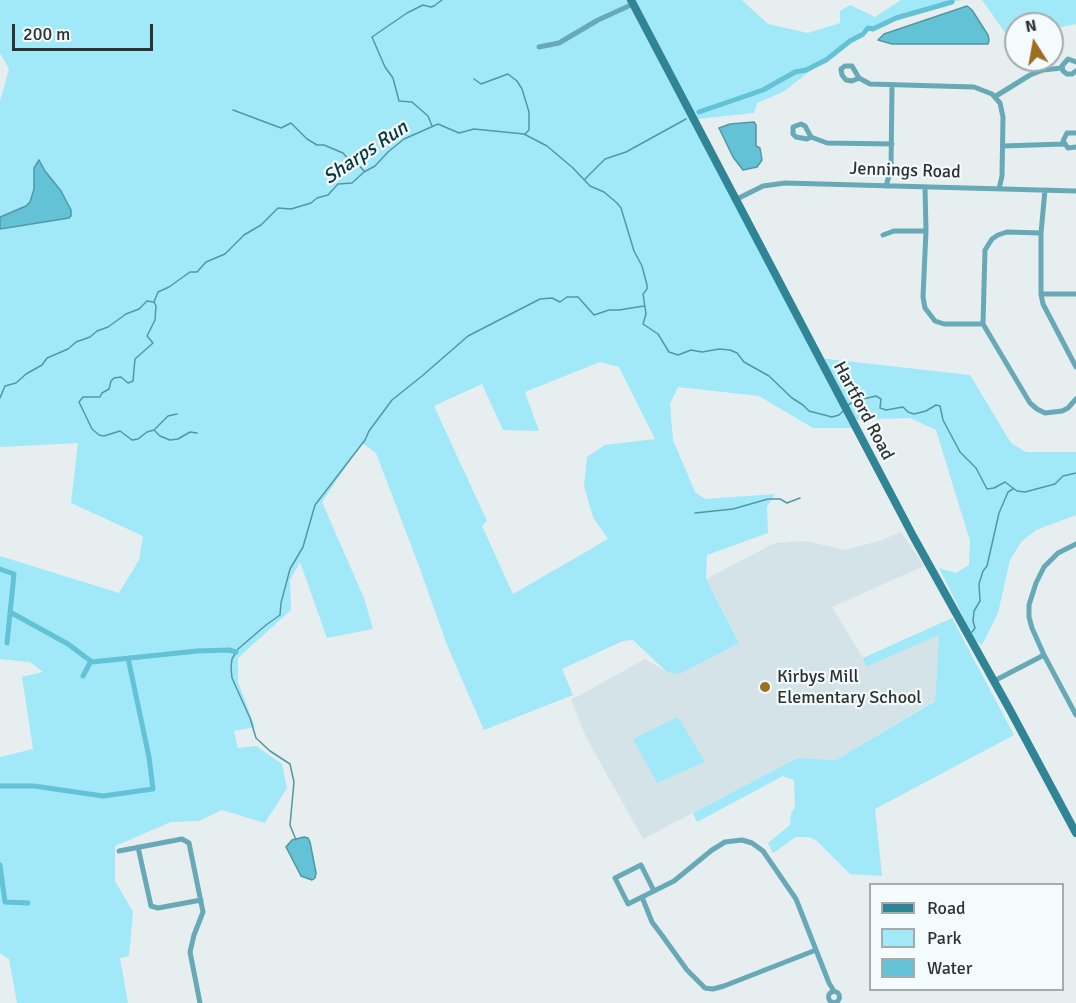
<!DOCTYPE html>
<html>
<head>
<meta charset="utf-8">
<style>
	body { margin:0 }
	#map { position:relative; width:1076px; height:1003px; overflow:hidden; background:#e6eeef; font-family:Signika,sans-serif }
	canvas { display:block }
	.legend { position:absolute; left:869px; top:883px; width:195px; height:108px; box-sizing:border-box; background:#f3fbfd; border:2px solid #a5abac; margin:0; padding:8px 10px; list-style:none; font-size:18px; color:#2f3232 }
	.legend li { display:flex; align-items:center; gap:12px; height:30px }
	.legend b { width:30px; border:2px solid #a5abac }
	.north { position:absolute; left:1004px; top:12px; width:60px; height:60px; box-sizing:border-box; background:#f3fbfd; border:2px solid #a5abac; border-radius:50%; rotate:349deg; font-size:16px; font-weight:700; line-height:24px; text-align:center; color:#2f3232 }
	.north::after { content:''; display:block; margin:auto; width:21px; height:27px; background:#9c6e1f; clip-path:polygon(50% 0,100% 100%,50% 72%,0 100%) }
	.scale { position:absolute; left:12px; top:24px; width:141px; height:27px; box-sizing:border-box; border:3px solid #2f3232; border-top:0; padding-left:8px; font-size:18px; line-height:21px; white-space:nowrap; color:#2f3232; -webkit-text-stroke:4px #f3fbfd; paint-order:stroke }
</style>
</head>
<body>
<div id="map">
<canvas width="1076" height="1003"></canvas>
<ul class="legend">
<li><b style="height:8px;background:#2f8595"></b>Road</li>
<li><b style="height:16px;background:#a1e9f8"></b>Park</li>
<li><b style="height:16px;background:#63c2d5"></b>Water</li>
</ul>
<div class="north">N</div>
<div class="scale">200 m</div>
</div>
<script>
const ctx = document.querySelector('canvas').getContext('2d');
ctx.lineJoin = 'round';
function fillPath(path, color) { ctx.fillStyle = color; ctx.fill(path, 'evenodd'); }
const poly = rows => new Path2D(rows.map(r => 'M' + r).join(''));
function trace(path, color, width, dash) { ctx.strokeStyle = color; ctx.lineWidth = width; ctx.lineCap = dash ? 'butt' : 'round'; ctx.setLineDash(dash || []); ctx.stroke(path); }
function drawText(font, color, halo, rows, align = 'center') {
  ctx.font = font + ' Signika,sans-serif'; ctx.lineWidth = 4.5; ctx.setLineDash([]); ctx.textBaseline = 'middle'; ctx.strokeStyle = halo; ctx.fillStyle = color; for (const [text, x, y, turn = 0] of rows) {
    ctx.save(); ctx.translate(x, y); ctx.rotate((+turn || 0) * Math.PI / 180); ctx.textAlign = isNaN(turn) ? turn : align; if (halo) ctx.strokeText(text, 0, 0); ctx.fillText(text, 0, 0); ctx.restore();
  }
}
const built = poly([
	[901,532,924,566,832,607,863,658,866,667,939,635,935,700,836,760,797,758,643,839,586,737,571,700,645,659,667,672,679,674,739,642,706,579,775,543,805,541,846,550,882,540]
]);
const green = poly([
	[0,0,742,0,768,24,808,33,840,23,840,11,850,5,875,17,901,0,961,0,863,30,783,92,757,103,754,113,697,119,691,122,819,358,970,375,1011,443,1026,452,1076,452,1076,515,1036,530,1021,542,1010,560,998,613,982,645,975,640,939,568,956,573,969,565,970,541,936,430,910,418,849,420,853,428,813,428,759,396,678,387,670,404,673,440,695,492,705,499,775,494,767,507,768,533,707,555,706,579,739,643,679,674,667,672,633,640,623,641,562,669,573,695,484,730,447,645,419,566,376,453,362,443,322,502,364,598,373,629,327,638,300,562,290,580,291,610,238,658,238,682,255,727,234,731,238,748,256,746,282,764,287,788,265,823,222,810,199,821,171,822,115,846,115,881,133,912,129,956,120,958,128,1003,17,1003,9,959,0,953,0,757,33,749,22,677,43,672,30,662,0,659,0,556,119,593,139,560,143,536,71,503,78,443,0,447,0,101,9,69,0,53],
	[600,362,619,367,655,439,605,445,587,457,584,486,593,517,608,539,513,594,482,526,487,521,434,406,482,384,503,430,539,431,525,392],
	[982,0,1076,0,1076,24,1052,29,1052,24,1016,24,1016,37,1009,38],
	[952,618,1014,735,875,809,882,876,850,874,816,840,808,837,796,837,773,853,768,843,790,825,791,814,795,807,794,780,783,776,697,822,693,813,797,758,836,760,935,701,939,635,866,667,863,658],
	[678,717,705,762,657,783,633,739]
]);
const water = poly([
	[967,6,972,10,988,35,989,40,988,44,892,44,878,40,884,34,967,6],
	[754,122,756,125,756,146,760,148,762,160,757,167,743,170,733,157,719,128,730,124,754,122],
	[39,160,45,171,61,191,71,210,71,216,69,218,0,229,0,217,26,206,30,202,34,189,34,168,39,160],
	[304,837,308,838,310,842,316,873,315,878,312,880,301,876,286,847,292,840,304,837]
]);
const stream = poly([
	[474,79,481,84,508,74,517,81,522,89,529,112,529,130,525,134],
	[233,110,281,128,291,123,307,139,317,145,324,145,343,153,349,160,356,162,364,171],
	[432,126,428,116,412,102,399,101,393,78,385,67,372,37,407,13,423,5,431,7,434,6,442,0],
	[585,179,605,159,626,152,686,119],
	[0,398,5,386,16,383,26,374,42,365,47,358,68,349,76,342,90,337,97,331,108,327,126,314,139,309,147,301,153,302],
	[848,405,855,401,876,396,881,399,880,408,886,410,903,407,908,412,914,414,926,411,936,405,940,406,943,420,960,452,976,468,987,489,994,488,1005,482,1017,491,1025,492,1055,484,1063,476,1076,473],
	[177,414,168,416,154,430,147,432,138,439,132,440,120,431,104,436,99,435,92,429,79,402,83,397,100,397,102,393,109,389,111,381,114,378,121,377,128,383,133,381,135,359,153,343,147,336,155,320,156,306,154,302,158,292,169,287,190,272,197,272,206,262,225,254,244,235,261,225,278,208,291,209,311,203,317,198,328,195,338,184,352,183,364,172,375,166,388,152,404,139,438,124,459,133,474,129,524,134,547,146,573,168,590,186,604,192,617,203,621,208,634,251,642,266,647,285,647,289,643,294,646,314,643,324,658,334,669,352,678,355,691,350,702,352,719,349,730,350,737,353,744,362,769,376,792,398,803,405,809,411,832,417,839,415,843,411],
	[155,431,160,436,170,440,178,439,190,432,197,433],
	[695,513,733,509,768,499,780,499,787,503,800,498],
	[972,632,975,628,973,621,974,611,980,601,979,584,983,571,987,566,999,513,1008,492,1013,489],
	[296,840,290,825,294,782,290,764,270,751,256,738,250,718,232,678,231,667,232,659,238,649,266,625,280,615,281,603,290,569,303,547,315,505,365,440,369,431,392,400,422,376,468,336,540,299,552,298,560,302,567,297,578,297,594,315,609,310,619,310,644,306]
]);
const canal = poly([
	[699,112,763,90,795,72,806,70,826,60,850,41,863,34,868,28,873,29,896,18,952,2],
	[0,569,14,574,7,643],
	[10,612,68,644,92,662,197,651,229,650,236,652],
	[83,676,91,661],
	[0,786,34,786,103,796,153,789,149,757,128,658],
	[0,865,5,902,28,903]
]);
const street = poly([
	[539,47,559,43,598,20,633,4],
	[1076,62,1068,59,1062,66,1063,71,1067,74,1072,74,1076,71],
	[859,78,852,81,846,80,842,75,841,69,845,66,852,66,859,78,870,84,974,87,992,94,1000,103,1003,117,1002,176,999,189],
	[996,96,1030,75,1043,70,1062,68],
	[1076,133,1067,133,1063,141,1068,148,1076,147],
	[811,137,807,139,796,137,793,134,793,127,801,124,805,126,811,137,827,143,892,144],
	[1003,146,1064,144],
	[886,186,891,169,892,86],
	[925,187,926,231,923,297,925,308,935,321,944,324,983,324],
	[737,199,763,186,785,183,1076,191],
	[1041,233,1045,190],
	[883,235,894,231,926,231],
	[1041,294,1076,294],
	[1076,367,1043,304,1041,294,1041,233,1007,232,998,235,992,239,985,250,983,324,1030,403,1037,409,1045,413,1062,411,1068,408,1076,399],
	[1076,544,1058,553,1044,567,1036,583,1029,605,1029,617,1032,628,1044,655,1076,715],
	[994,681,1044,655],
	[138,847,151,906,158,908,201,900],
	[119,851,182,839,189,843,203,912,194,935,190,952,200,1003],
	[654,891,641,865,615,878,628,904,674,881,712,850,725,842,742,840,752,843,763,851,796,899,829,983,834,991],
	[642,897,652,922,661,934,687,970,705,988,713,989,724,986,816,950],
	'828.5 997a5.5 5.5 0 1 1 11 0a5.5 5.5 0 1 1-11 0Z'
]);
const secondary = poly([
	[631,0,913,536,1010,710,1076,833]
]);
const markers = [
	[765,687,6,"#9c6e1f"]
];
const streetNames = [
	["Jennings Road",905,171,2],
	["Hartford Road",863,411,62]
];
const poiNames = [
	["Kirbys Mill",777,677],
	["Elementary School",777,698]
];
const waterNames = [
	["Sharps Run",366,153,-34]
];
fillPath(built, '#d3e3e7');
fillPath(green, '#a1e9f8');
fillPath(water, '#63c2d5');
trace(water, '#5397a4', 1.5);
trace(stream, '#5397a4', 1.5);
trace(canal, '#63c2d5', 5);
trace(street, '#68a9b7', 5);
trace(secondary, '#2f8595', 8);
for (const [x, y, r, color] of markers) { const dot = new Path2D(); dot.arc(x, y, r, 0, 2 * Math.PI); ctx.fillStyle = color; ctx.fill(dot); trace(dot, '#f3fbfd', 2); }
drawText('18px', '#2f3232', '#f3fbfd', streetNames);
drawText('18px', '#2f3232', '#f3fbfd', poiNames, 'left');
drawText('italic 20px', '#07363e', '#f3fbfd', waterNames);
</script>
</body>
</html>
